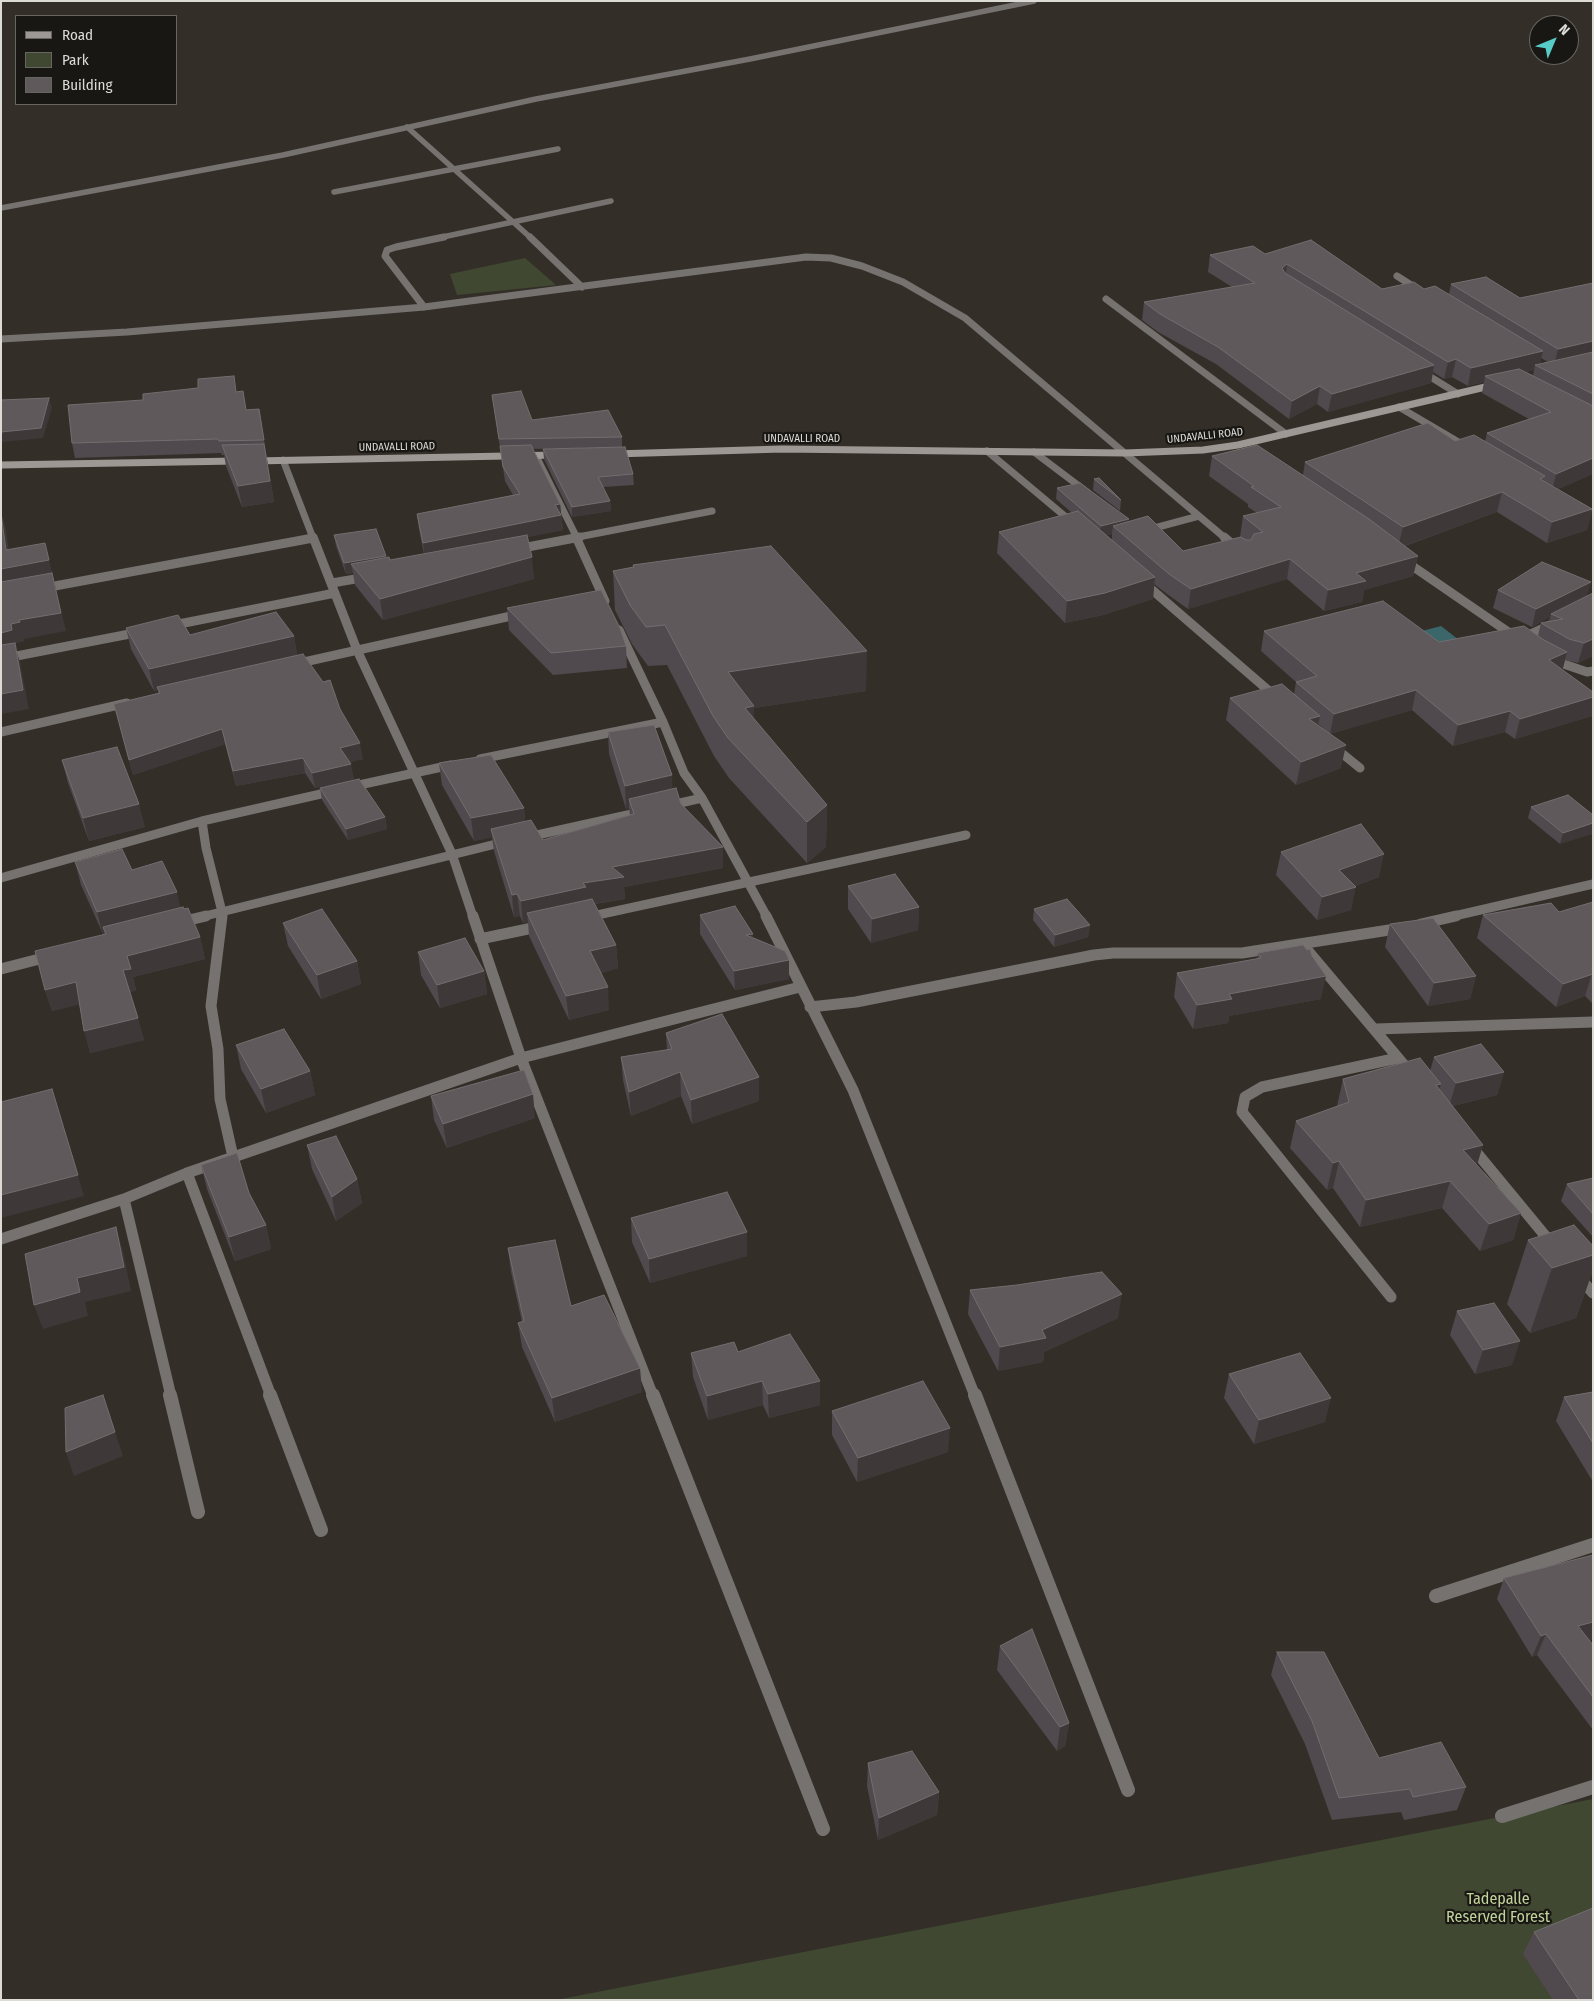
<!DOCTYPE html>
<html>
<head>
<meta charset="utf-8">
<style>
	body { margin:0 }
	#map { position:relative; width:1594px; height:2001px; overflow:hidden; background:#332f28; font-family:"Fira Sans Condensed",sans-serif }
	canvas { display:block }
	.frame { position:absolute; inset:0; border:2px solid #dddbd6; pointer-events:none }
	.legend { position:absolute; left:15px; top:15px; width:162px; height:90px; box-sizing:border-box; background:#191714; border:1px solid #676562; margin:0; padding:6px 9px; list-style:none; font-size:15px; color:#dddbd6 }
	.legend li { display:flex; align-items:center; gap:10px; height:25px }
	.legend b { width:25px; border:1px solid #676562 }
	.north { position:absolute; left:1529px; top:15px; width:50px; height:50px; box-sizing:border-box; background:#191714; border:1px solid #676562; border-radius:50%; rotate:45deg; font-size:14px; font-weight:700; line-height:20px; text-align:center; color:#dddbd6 }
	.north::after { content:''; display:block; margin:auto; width:18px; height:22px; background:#55cdc6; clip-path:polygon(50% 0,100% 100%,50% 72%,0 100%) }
</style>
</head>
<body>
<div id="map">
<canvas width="1594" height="2001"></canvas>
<div class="frame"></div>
<ul class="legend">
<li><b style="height:6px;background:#9d9894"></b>Road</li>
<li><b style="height:14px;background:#414832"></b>Park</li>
<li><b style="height:14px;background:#5f595c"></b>Building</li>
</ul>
<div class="north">N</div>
</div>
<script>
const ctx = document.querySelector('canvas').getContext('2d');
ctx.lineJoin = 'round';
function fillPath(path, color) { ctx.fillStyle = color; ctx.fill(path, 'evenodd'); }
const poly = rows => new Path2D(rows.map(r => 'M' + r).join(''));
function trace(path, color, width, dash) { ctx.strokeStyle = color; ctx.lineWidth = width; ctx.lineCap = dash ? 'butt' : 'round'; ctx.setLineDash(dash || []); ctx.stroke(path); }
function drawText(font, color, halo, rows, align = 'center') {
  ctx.font = font + ' "Fira Sans Condensed",sans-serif'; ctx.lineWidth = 4.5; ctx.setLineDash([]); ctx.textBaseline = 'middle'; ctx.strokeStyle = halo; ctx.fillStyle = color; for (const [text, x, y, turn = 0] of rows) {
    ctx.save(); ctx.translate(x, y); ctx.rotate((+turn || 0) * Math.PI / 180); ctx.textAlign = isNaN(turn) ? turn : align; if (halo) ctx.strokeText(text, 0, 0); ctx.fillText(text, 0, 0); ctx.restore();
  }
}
const green = poly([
	[525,258,556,285,457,295,450,274],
	[1593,1799,1593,2000,556,2000]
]);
const water = poly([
	[1441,626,1459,640,1447,650,1422,631]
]);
const lane = poly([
	[1399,407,1467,447]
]);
const streetFar4 = poly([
	[407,127,531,238],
	[334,192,558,149],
	[1,208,283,155,536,99,750,59,1034,1],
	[438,238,611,201]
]);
const streetFar3 = poly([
	[530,237,582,287],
	[1397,276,1419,290],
	[1106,299,1286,434],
	[424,307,385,256,387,250,396,247,444,237],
	[1,339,127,332,424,307,806,257,831,258,862,266,903,282,965,318,1225,538],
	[1421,371,1458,394],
	[987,451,1073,523],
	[1034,452,1087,492],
	[536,456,577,538],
	[283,460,313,538],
	[1147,530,1199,516],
	[573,538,712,511]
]);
const streetFar2 = poly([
	[313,537,357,650,452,854,473,917],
	[576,537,605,601],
	[1224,537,1237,548],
	[517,549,580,537],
	[1405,561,1517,638],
	[1143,582,1276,697],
	[332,583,367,577],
	[44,588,313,538],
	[169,626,335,593],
	[619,630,663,722,684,773,702,798,767,917],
	[1522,638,1552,624],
	[1,659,140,632],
	[1552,660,1587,672,1593,671],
	[295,664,520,614],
	[1,732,127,703],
	[1334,747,1360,768],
	[480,759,663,722],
	[350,787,451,765],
	[667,806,702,798],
	[202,821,206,848,222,912,221,917],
	[528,837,641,812],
	[1,878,202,821,334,791],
	[201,917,504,842],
	[588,917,966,835],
	[1450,917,1593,884]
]);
const streetFar1 = poly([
	[222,916,211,1006,218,1049,220,1099,233,1157],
	[766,916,853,1090,975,1396],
	[588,917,593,916],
	[181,922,206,916],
	[1421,924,1456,916],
	[480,939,542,926],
	[1303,945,1410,1072],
	[1,969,51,956],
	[810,1007,856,1002,1094,955,1113,953,1242,953,1402,928],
	[1376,1029,1593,1022],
	[1472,1147,1552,1244],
	[187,1173,271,1396],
	[124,1199,171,1396],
	[1,1239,124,1199,187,1173,521,1058,473,916],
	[1578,1276,1593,1293],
	[1391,1297,1242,1112,1245,1097,1262,1087,1398,1058],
	[653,1396,521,1058,800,987]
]);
const street = poly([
	[170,1395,198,1512],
	[270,1395,321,1530],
	[653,1395,823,1829],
	[975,1395,1128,1790],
	[1436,1596,1593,1545],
	[1502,1816,1593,1787]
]);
const secondary = poly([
	[614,454,782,449,1125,453,1203,450,1238,445,1494,385],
	[254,461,557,455],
	[1,465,237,461]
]);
const wall = poly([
	[1265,254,1382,289,1424,289,1449,294,1451,284,1520,298,1593,283,1593,474,1558,489,1592,509,1587,530,1547,543,1497,512,1405,546,1418,556,1413,576,1364,590,1362,602,1324,611,1287,579,1188,609,1167,594,1154,584,1153,599,1103,615,1065,623,997,553,999,532,1072,513,1056,499,1057,488,1129,519,1129,522,1183,551,1240,537,1243,516,1257,513,1248,507,1248,504,1209,476,1212,456,1303,475,1305,462,1455,441,1485,441,1487,433,1529,419,1482,393,1484,382,1468,386,1452,377,1444,379,1433,372,1431,383,1328,412,1317,404,1289,419,1216,364,1158,332,1142,320,1144,302,1232,287,1208,272,1210,255],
	[1541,358,1548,362,1540,364],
	[1534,370,1533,375,1526,372],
	[1112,534,1112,540,1106,535],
	[237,392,246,410,259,409,274,502,242,507,226,466,224,455,222,455,221,453,75,458,72,443,143,400],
	[492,395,532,420,622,437,622,447,532,449,560,504,563,530,527,537,534,579,383,620,355,585,353,573,346,574,336,546,334,535,390,560,424,554,419,529,417,514,513,495,505,481],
	[543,449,633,474,634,485,603,487,610,501,611,511,572,517,544,459],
	[1094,479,1121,500,1120,511,1093,490],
	[633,565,866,691,754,708,754,719,827,805,826,847,807,863,729,778,714,756,667,665,648,666,632,644,615,610,613,571,633,567],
	[1498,590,1587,596,1593,593,1593,656,1578,663,1565,660,1562,670,1592,716,1515,739,1505,732,1453,746,1412,710,1330,734,1341,768,1296,785,1226,720,1230,698,1294,694,1296,682,1261,651,1264,631,1439,642,1538,636,1541,623,1549,622,1550,617,1532,627,1493,608],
	[1318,724,1330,734,1318,725],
	[507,608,626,646,627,668,553,675,509,630],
	[126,628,190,635,294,636,297,656,340,709,363,759,350,762,354,780,315,788,305,773,236,786,225,744,133,775,114,704,158,693,158,690,154,691,131,649],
	[608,732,672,789,723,868,624,887,625,899,595,904,616,945,618,968,601,973,609,1010,569,1020,529,936,528,922,523,923,520,916,514,917,494,851,492,837,474,841,442,785,439,763,524,808,525,822,543,840,630,815,629,808,626,809,609,754],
	[62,760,145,827,89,841,68,783],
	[320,788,385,817,387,829,348,840,322,800],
	[1531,807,1593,815,1560,844,1528,818],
	[1281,852,1379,877,1355,886,1351,910,1317,920,1276,875],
	[75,862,132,870,180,908,200,937,205,959,133,977,136,990,130,992,144,1040,90,1053,79,1004,52,1011,45,990,103,934,81,885],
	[848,886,919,907,918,930,871,943,848,909],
	[1593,902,1593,1004,1585,996,1556,1007,1477,938,1483,915,1559,912],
	[1034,909,1090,925,1088,937,1054,947,1033,920],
	[700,915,753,934,753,938,789,960,789,979,735,990,700,934],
	[283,923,357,961,361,984,321,999,288,946],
	[1390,924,1476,976,1470,999,1428,1006,1385,947],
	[418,952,484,971,487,994,440,1008,421,975],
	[1258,953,1321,999,1229,1016,1228,1023,1193,1029,1174,997,1177,973,1257,959],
	[666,1033,759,1077,759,1101,692,1124,681,1096,631,1116,623,1080,621,1057,667,1050],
	[236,1045,310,1071,315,1095,266,1113,241,1069],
	[1434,1057,1504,1072,1497,1095,1453,1106,1477,1166,1521,1213,1513,1240,1480,1251,1442,1208,1360,1227,1333,1188,1327,1190,1290,1148,1296,1121,1337,1106,1343,1079,1430,1071],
	[431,1096,535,1118,447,1148,434,1120],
	[307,1145,357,1179,362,1203,336,1221,312,1169],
	[201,1165,249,1193,266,1225,271,1249,235,1261,207,1189],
	[1593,1178,1593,1237,1561,1201,1567,1184],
	[631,1218,747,1256,650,1283,632,1242],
	[1528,1240,1593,1246,1593,1270,1576,1318,1530,1333,1507,1304],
	[508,1248,571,1306,642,1392,555,1422,522,1347,518,1323,522,1322,511,1272],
	[970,1290,1118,1318,1044,1352,1043,1362,998,1371,968,1314],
	[1457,1311,1512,1365,1475,1374,1450,1335],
	[738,1352,820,1381,820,1405,769,1418,763,1405,708,1420,693,1377,691,1353],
	[1229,1374,1325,1422,1254,1444,1224,1398],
	[1593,1392,1593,1482,1556,1421,1564,1397],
	[832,1411,948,1452,857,1482,832,1435],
	[1504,1578,1590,1641,1593,1645,1593,1730,1537,1655,1532,1657,1497,1599],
	[1000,1646,1069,1723,1065,1746,1057,1751,997,1670],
	[1277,1652,1379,1758,1466,1787,1457,1810,1404,1820,1401,1812,1332,1820,1305,1744,1271,1675],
	[868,1763,939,1792,937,1815,878,1840,867,1786],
	[1534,1932,1593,2000,1553,2000,1523,1954]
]);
const shadedWall = poly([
	[1287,264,1285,281,1282,268],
	[1593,341,1593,355,1554,366,1558,349],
	[1543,351,1539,367,1535,365,1534,370,1492,380,1485,376,1484,382,1468,386,1471,368],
	[1456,359,1452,377,1444,379,1448,362],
	[1434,365,1431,383,1328,412,1332,394],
	[1320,386,1317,404,1289,419,1292,401],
	[49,398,52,408,43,438,1,442,1,432],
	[264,444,274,502,242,507,238,486],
	[1593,458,1593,474,1552,492,1556,474],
	[1502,492,1497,512,1398,548,1403,527],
	[610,501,611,511,572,517,572,507],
	[560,504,563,530,425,558,423,543,555,505],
	[1592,509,1587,530,1547,543,1552,522],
	[1,512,6,529,11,567,45,543,66,631,24,639,25,641,16,643,17,649,16,650,20,662,29,709,1,714,1,569,6,550],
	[1129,519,1128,530,1113,526,1112,534,1099,537,1101,526],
	[386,556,387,567,351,564,353,573,346,574,344,563],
	[1418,556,1413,576,1364,590,1362,602,1324,611,1328,590,1356,573],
	[532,557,534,579,383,620,380,599],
	[1290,559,1287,579,1188,609,1191,589],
	[1155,577,1153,599,1103,615,1065,623,1067,601],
	[1591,582,1586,600,1551,614,1550,617,1532,627,1536,609],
	[294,636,298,658,157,687,158,690,154,691,149,669],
	[1593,639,1593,656,1578,663,1584,643],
	[867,651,866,691,754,708,754,747,728,672],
	[1567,652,1562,672,1549,660],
	[1416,690,1412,710,1330,734,1334,714],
	[1593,697,1593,711,1592,716,1515,739,1520,719],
	[1510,711,1505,732,1453,746,1458,725],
	[1320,716,1315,738,1309,719],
	[222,729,225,744,133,775,129,760],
	[360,743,363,759,343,764,340,748],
	[1346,745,1341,768,1296,785,1301,762],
	[303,758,305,773,236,786,233,771],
	[351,764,354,780,315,788,312,773],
	[672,775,673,798,629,799,629,808,626,809,625,786],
	[139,804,145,827,89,841,83,818],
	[827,805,826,847,807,863,807,822],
	[524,808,526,831,491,829,492,837,474,841,471,818],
	[385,817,387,829,348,840,346,829],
	[1593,823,1593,834,1560,844,1563,833],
	[723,847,723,868,624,887,625,899,587,905,527,913,528,922,523,923,521,901,583,883,612,867],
	[1384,854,1379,877,1335,893,1339,870],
	[1356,887,1351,910,1317,920,1322,897],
	[177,892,182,915,103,927,105,935,103,935,97,912],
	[517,894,520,916,514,917,512,895],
	[919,907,918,930,871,943,872,919],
	[1090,925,1088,937,1054,947,1055,935],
	[753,934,753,953,746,935],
	[200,937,205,959,133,977,136,990,129,992,123,970,127,956],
	[616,945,618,968,592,975,590,951],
	[789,960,789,979,735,990,734,971],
	[357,961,361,984,321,999,317,975],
	[484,971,487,994,440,1008,437,985],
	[1592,974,1585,996,1556,1007,1563,984],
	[1326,976,1321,999,1229,1016,1228,1023,1193,1029,1197,1005,1229,994],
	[1476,976,1470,999,1428,1006,1434,983],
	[76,982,82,1004,52,1011,45,990],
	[608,987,609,1010,569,1020,566,996],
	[138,1018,144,1040,90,1053,84,1031],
	[310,1071,315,1095,266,1113,261,1089],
	[680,1072,681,1096,631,1116,629,1092],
	[1504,1072,1497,1095,1449,1107,1456,1083],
	[759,1077,759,1101,692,1124,691,1100],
	[1441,1084,1434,1110,1436,1085],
	[52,1089,84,1196,1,1218,1,1195],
	[533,1094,535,1118,447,1148,443,1124],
	[1483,1145,1475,1172,1463,1150],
	[1339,1161,1333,1188,1327,1190,1333,1163],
	[357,1179,362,1203,336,1221,332,1197],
	[1450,1181,1442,1208,1360,1227,1366,1200],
	[1521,1213,1513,1240,1480,1251,1489,1224],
	[266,1225,271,1249,235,1261,229,1237],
	[116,1227,123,1251,131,1291,85,1302,88,1316,43,1329,34,1305,77,1278],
	[747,1232,747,1256,650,1283,649,1259],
	[1593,1255,1593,1270,1576,1318,1530,1333,1552,1268],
	[1122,1294,1118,1318,1044,1352,1043,1362,998,1371,1000,1347,1042,1330],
	[1520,1341,1512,1365,1475,1374,1483,1350],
	[640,1368,642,1392,555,1422,552,1398],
	[762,1381,763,1405,708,1420,707,1396],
	[820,1381,820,1405,769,1418,768,1394],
	[1331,1398,1325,1422,1254,1444,1259,1420],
	[950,1428,948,1452,857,1482,858,1458],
	[115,1432,123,1456,74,1476,66,1452],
	[1593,1622,1593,1640,1569,1647,1578,1626],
	[1546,1634,1537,1655,1532,1657,1541,1636],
	[1069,1723,1065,1746,1057,1751,1060,1727],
	[939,1792,937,1815,878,1840,879,1818]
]);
const building = poly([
	[1311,240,1382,289,1414,282,1424,289,1435,286,1543,351,1471,368,1456,359,1448,362,1287,264,1282,268,1285,273,1434,365,1332,394,1320,386,1292,401,1218,347,1160,314,1144,302,1255,283,1210,255,1253,246,1265,254,1311,240],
	[1486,277,1520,298,1593,283,1593,341,1558,349,1451,284,1486,277],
	[1593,352,1593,394,1535,365,1593,352],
	[1519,369,1593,406,1593,458,1556,474,1487,433,1551,412,1485,376,1519,369],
	[234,376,236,392,243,391,246,410,259,409,264,440,219,441,218,439,72,443,68,405,143,400,143,394,198,388,198,379,234,376],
	[521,391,532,420,608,410,622,437,499,439,492,395,521,391],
	[49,398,41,428,1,432,1,400,49,398],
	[1428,423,1455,441,1474,435,1545,476,1540,479,1592,509,1552,522,1502,492,1403,527,1305,462,1428,423],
	[264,444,270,481,238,486,222,445,264,444],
	[531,445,560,504,555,505,561,515,423,543,417,514,520,494,503,467,500,446,531,445],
	[1257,445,1369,519,1418,556,1356,573,1366,581,1328,590,1290,559,1191,589,1169,574,1113,526,1148,516,1183,551,1241,537,1246,540,1251,540,1254,534,1263,532,1243,516,1281,507,1251,487,1254,486,1212,456,1257,445],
	[625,447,633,474,598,477,610,501,572,507,543,449,625,447],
	[1099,478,1121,500,1094,479,1099,478],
	[1080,483,1129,519,1101,526,1057,488,1080,483],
	[1078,511,1155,577,1105,593,1067,601,999,532,1078,511],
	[1,513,6,550,45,543,49,560,1,569,1,513],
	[376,529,386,556,344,563,334,535,376,529],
	[527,535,532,557,380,599,351,564,389,557,390,560,527,535],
	[771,546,867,651,728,672,754,706,745,708,827,805,807,822,728,738,713,716,665,625,646,627,630,605,613,571,634,567,633,565,771,546],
	[1542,562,1591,582,1536,609,1498,590,1542,562],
	[52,573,61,613,19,620,20,622,11,624,12,630,1,633,1,582,52,573],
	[601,590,620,628,626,646,551,653,507,608,601,590],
	[1593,593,1593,639,1584,643,1569,639,1541,623,1563,619,1551,614,1593,593],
	[1383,601,1439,642,1524,626,1544,640,1567,652,1549,660,1593,692,1593,697,1520,719,1510,711,1458,725,1416,690,1334,714,1296,682,1317,676,1264,631,1383,601],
	[276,612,294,636,149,669,126,628,178,615,190,635,276,612],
	[15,643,23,690,1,694,1,645,15,643],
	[303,654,323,682,330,680,340,709,360,743,340,748,351,764,312,773,303,758,233,771,222,729,129,760,114,704,160,693,157,687,303,654],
	[1282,684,1320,716,1309,719,1346,745,1301,762,1230,698,1282,684],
	[654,725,672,775,625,786,608,732,654,725],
	[117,747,139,804,83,818,62,760,117,747],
	[491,755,524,808,471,818,439,763,491,755],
	[359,779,385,817,346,829,320,788,359,779],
	[676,788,681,804,723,847,612,867,624,877,583,883,586,887,521,901,517,894,512,895,491,829,531,820,543,840,634,814,629,799,676,788],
	[1568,795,1593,815,1593,823,1563,833,1531,807,1568,795],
	[1361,824,1384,854,1339,870,1356,887,1322,897,1281,852,1361,824],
	[122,849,132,870,162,861,177,892,97,912,75,862,122,849],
	[895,874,919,907,872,919,848,886,895,874],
	[592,899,616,945,590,951,608,987,566,996,527,913,592,899],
	[1067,899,1090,925,1055,935,1034,909,1067,899],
	[1593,902,1593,974,1563,984,1483,915,1551,903,1559,912,1593,902],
	[735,906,753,934,746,935,785,951,789,960,734,971,700,915,735,906],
	[183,907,184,909,188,908,200,937,127,956,131,969,123,970,138,1018,84,1031,76,982,45,990,35,951,106,934,103,927,183,907],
	[322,909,357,961,317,975,283,923,322,909],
	[1433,918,1476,976,1434,983,1390,924,1433,918],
	[465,938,484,971,437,985,418,952,465,938],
	[1303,945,1307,950,1310,949,1312,956,1326,976,1229,994,1232,999,1197,1005,1177,973,1261,958,1258,953,1303,945],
	[722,1014,759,1077,691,1100,680,1072,629,1092,621,1057,672,1049,666,1033,722,1014],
	[284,1029,310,1071,261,1089,236,1045,284,1029],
	[1481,1044,1504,1072,1456,1083,1434,1057,1481,1044],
	[1420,1058,1441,1084,1436,1085,1483,1145,1463,1150,1521,1213,1489,1224,1450,1181,1366,1200,1339,1161,1333,1163,1296,1121,1349,1102,1343,1079,1420,1058],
	[524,1070,533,1094,443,1124,431,1096,524,1070],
	[52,1089,78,1175,1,1195,1,1102,52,1089],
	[336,1136,357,1179,332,1197,307,1145,336,1136],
	[237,1153,249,1193,266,1225,229,1237,201,1165,237,1153],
	[1593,1178,1593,1214,1567,1184,1593,1178],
	[727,1192,747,1232,649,1259,631,1218,727,1192],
	[1574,1225,1593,1246,1593,1255,1552,1268,1528,1240,1574,1225],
	[116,1227,124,1267,77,1278,80,1292,34,1305,25,1254,116,1227],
	[555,1240,571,1306,604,1295,640,1368,552,1398,518,1323,524,1321,508,1248,555,1240],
	[1102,1272,1122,1294,1042,1330,1046,1338,1000,1347,970,1290,1017,1285,1102,1272],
	[1494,1303,1520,1341,1483,1350,1457,1311,1494,1303],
	[790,1334,820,1381,768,1394,762,1381,707,1396,691,1353,734,1342,738,1352,790,1334],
	[1300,1353,1331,1398,1259,1420,1229,1374,1300,1353],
	[923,1381,950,1428,858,1458,832,1411,923,1381],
	[1593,1392,1593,1443,1564,1397,1593,1392],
	[103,1395,115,1432,66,1452,65,1408,103,1395],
	[1593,1555,1593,1622,1578,1626,1593,1645,1593,1697,1546,1634,1541,1636,1504,1578,1593,1555],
	[1032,1629,1069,1723,1060,1727,1000,1646,1032,1629],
	[1277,1652,1324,1652,1379,1758,1441,1742,1466,1787,1413,1797,1410,1789,1339,1798,1312,1721,1277,1652],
	[912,1751,939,1792,879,1818,868,1763,912,1751],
	[1593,1908,1593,2000,1579,2000,1534,1932,1593,1908]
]);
const farStreetnames = [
	["UNDAVALLI ROAD",1205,436,-6],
	["UNDAVALLI ROAD",802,439],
	["UNDAVALLI ROAD",397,447,-1]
];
const nearParknames = [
	["Tadepalle",1498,1900],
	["Reserved Forest",1498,1918]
];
fillPath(green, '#414832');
fillPath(water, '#3b666a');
trace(lane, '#767270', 7);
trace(streetFar4, '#767270', 5.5);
trace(streetFar3, '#767270', 7);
trace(streetFar2, '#767270', 9);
trace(streetFar1, '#767270', 11);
trace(street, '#767270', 14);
trace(secondary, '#9d9894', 7);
fillPath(wall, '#50494d');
fillPath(shadedWall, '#3e3838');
fillPath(building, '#5f595c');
trace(building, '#736d6f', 1);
drawText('11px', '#dddbd6', '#191714', farStreetnames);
drawText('16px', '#c0d39a', '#191714', nearParknames);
</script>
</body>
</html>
